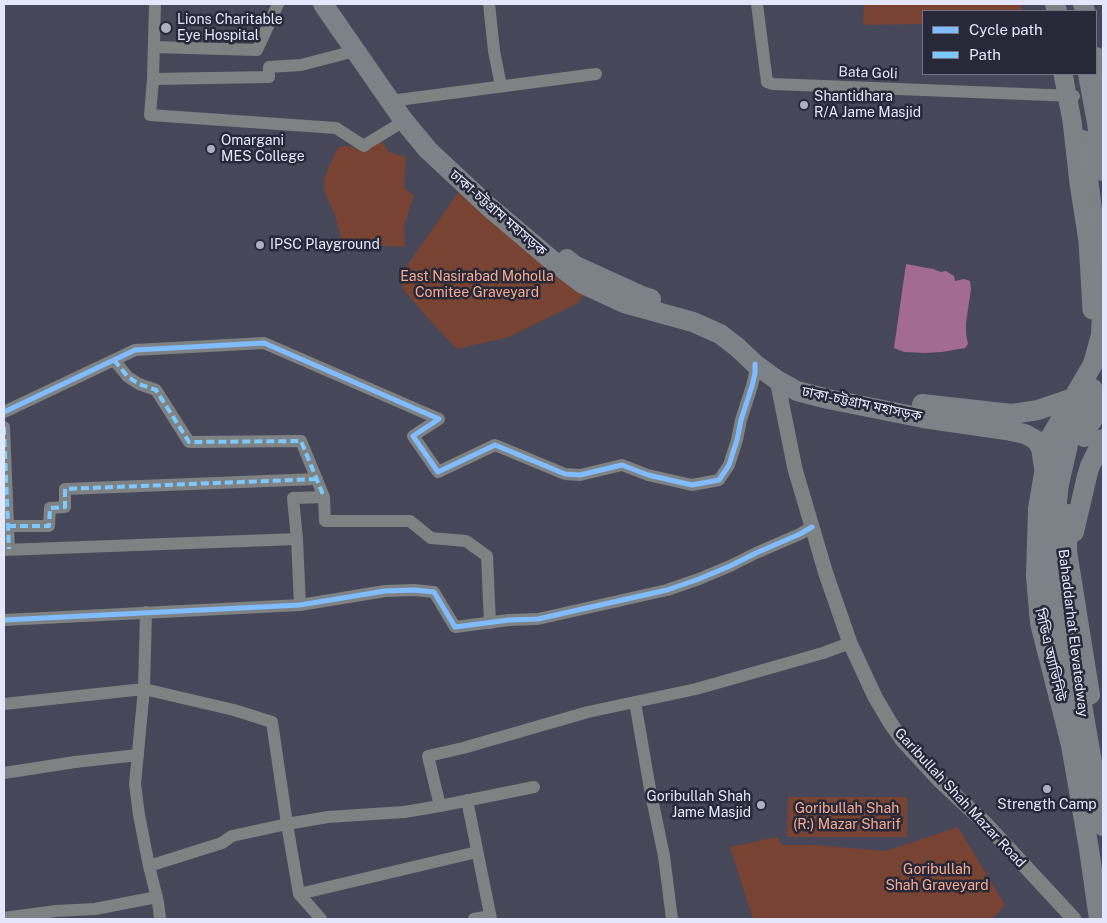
<!DOCTYPE html>
<html>
<head>
<meta charset="utf-8">
<style>
	body { margin:0 }
	#map { position:relative; width:1107px; height:923px; overflow:hidden; background:#464759; font-family:"Public Sans",sans-serif }
	canvas { display:block }
	.frame { position:absolute; inset:0; border:5px solid #e4e7fb; pointer-events:none }
	.legend { position:absolute; left:922px; top:10px; width:175px; height:65px; box-sizing:border-box; background:#272938; border:1px solid #737586; margin:0; padding:6px 9px; list-style:none; font-size:15px; color:#e4e7fb }
	.legend li { display:flex; align-items:center; gap:10px; height:25px }
	.legend b { width:25px; border:1px solid #737586 }
</style>
</head>
<body>
<div id="map">
<canvas width="1107" height="923"></canvas>
<div class="frame"></div>
<ul class="legend">
<li><b style="height:6px;background:#80bcff"></b>Cycle path</li>
<li><b style="height:6px;background:#7dc8fe"></b>Path</li>
</ul>
</div>
<script>
const ctx = document.querySelector('canvas').getContext('2d');
ctx.lineJoin = 'round';
function fillPath(path, color) { ctx.fillStyle = color; ctx.fill(path, 'evenodd'); }
const poly = rows => new Path2D(rows.map(r => 'M' + r).join(''));
function trace(path, color, width, dash) { ctx.strokeStyle = color; ctx.lineWidth = width; ctx.lineCap = dash ? 'butt' : 'round'; ctx.setLineDash(dash || []); ctx.stroke(path); }
function drawText(font, color, halo, rows, align = 'center') {
  ctx.font = font + ' "Public Sans","Noto Sans Bengali",sans-serif'; ctx.lineWidth = 5; ctx.setLineDash([]); ctx.textBaseline = 'middle'; ctx.strokeStyle = halo; ctx.fillStyle = color; for (const [text, x, y, turn = 0] of rows) {
    ctx.save(); ctx.translate(x, y); ctx.rotate((+turn || 0) * Math.PI / 180); ctx.textAlign = isNaN(turn) ? turn : align; if (halo) ctx.strokeText(text, 0, 0); ctx.fillText(text, 0, 0); ctx.restore();
  }
}
const green = poly([
	[864,4,1021,4,1023,11,923,11,923,24,863,25],
	[380,139,389,152,406,157,404,188,414,196,404,225,405,247,342,244,336,218,324,190,324,179,328,169,338,147,348,146,361,150],
	[459,191,586,291,578,303,509,337,457,349,426,316,402,288,404,270],
	[788,797,907,797,907,837,787,837],
	[958,827,1005,905,992,919,753,919,730,847,777,837,782,845,814,845,886,851]
]);
const water = poly([
	[906,264,933,269,941,272,946,271,954,276,955,281,964,279,970,281,971,289,966,323,966,334,968,344,965,348,942,352,925,353,904,352,894,348]
]);
const minor = poly([
	[155,4,153,79,150,115,336,128,364,146,368,143,404,121],
	[489,4,494,51,501,86],
	[757,4,767,82,773,84,1074,96],
	[154,47,257,50,278,4],
	[153,79,269,77,269,67,301,65,355,51],
	[393,105,398,100,596,74],
	[114,360,128,377,139,384,156,390,189,442,301,441,324,497],
	[4,412,135,350,264,343,439,419,413,436,438,472,495,445,565,474,580,475,622,465,648,475,692,485,719,480,729,465,737,440,741,420,752,386,755,373,755,364],
	[4,427,9,549],
	[8,526,49,526,50,508,65,507,65,489,317,479],
	[4,550,297,539],
	[300,605,297,539,293,498,324,497,325,521,410,521,431,538,466,541,487,556,490,623],
	[146,612,144,689,135,784,139,815,149,866],
	[4,620,300,605,385,591,414,590,434,592,455,627,509,620,538,619,667,590,699,579,730,566,756,553,800,534,812,527],
	[635,702,650,789,664,856,672,919],
	[4,704,144,689,234,710,272,722,287,824,299,894,477,852],
	[4,773,75,762,138,755],
	[467,800,491,919],
	[440,806,534,787],
	[299,894,321,919],
	[4,918,56,911,95,909,157,897],
	[160,919,158,902,149,866,222,843,232,836,287,824,328,817,404,812,440,806,428,756,463,748,588,712,696,689,823,653,850,643],
	[474,919,490,916]
]);
const tertiary = poly([
	[777,380,795,469,826,574,850,643,875,697,891,724,903,741,939,780,986,824,1074,919]
]);
const trunk = poly([
	[323,4,404,121,428,150,488,206,554,262,583,284,624,303,693,322,720,334,737,347,755,364,777,380,797,391,828,399,923,418,1006,430,1025,434,1036,440,1041,448,1045,474],
	[1055,4,1057,11],
	[1083,4,1085,11],
	[1096,57,1102,90],
	[1088,74,1097,123,1103,171],
	[1083,140,1103,295,1101,335,1093,364,1050,438,1038,509,1036,576,1040,623,1071,745,1089,849,1099,919],
	[567,259,574,265,642,296,651,299],
	[922,404,1012,414,1038,410,1073,398],
	[1084,437,1088,427,1103,403],
	[1068,514,1067,551,1090,695],
	[1074,532,1087,476,1090,466,1103,439],
	[1078,681,1103,826],
	[1072,699,1063,650,1051,554,1059,484,1070,436,1093,389]
]);
const primaryBridge = poly([
	[1063,74,1072,121,1079,183,1088,241,1092,310]
]);
const quiet = poly([
	[114,360,128,377,139,384,156,390,189,442,301,441,324,497],
	[4,427,9,549],
	[8,526,49,526,50,508,65,507,65,489,317,479]
]);
const cycleway = poly([
	[4,412,135,350,264,343,439,419,413,436,438,472,495,445,565,474,580,475,622,465,648,475,692,485,719,480,729,465,737,440,741,420,752,386,755,373,755,364],
	[4,620,300,605,385,591,414,590,434,592,455,627,509,620,538,619,667,590,699,579,730,566,756,553,800,534,812,527]
]);
const markers = [
	[166,28,6,"#adafc2"],
	[804,105,5,"#adafc2"],
	[211,149,5,"#adafc2"],
	[260,245,5,"#adafc2"],
	[1047,789,5,"#adafc2"],
	[761,805,5,"#adafc2"]
];
const poiNames = [
	["Lions Charitable",177,20],
	["Eye Hospital",177,36],
	["Shantidhara",814,97],
	["R/A Jame Masjid",814,113],
	["Omargani",221,141],
	["MES College",221,157],
	["IPSC Playground",270,245],
	["Goribullah Shah",751,797,"right"],
	["Jame Masjid",751,813,"right"],
	["Strength Camp",1047,805,"center"]
];
const streetNames = [
	["Bata Goli",868,73,2],
	["ঢাকা-চট্টগ্রাম মহাসড়ক",498,213,41],
	["ঢাকা-চট্টগ্রাম মহাসড়ক",862,404,12],
	["Bahaddarhat Elevatedway",1073,633,83],
	["সিডিএ অ্যাভিনিউ",1050,655,77],
	["Garibullah Shah Mazar Road",960,798,47]
];
const parkNames = [
	["East Nasirabad Moholla",477,277],
	["Comitee Graveyard",477,293],
	["Goribullah Shah",847,809],
	["(R:) Mazar Sharif",847,825],
	["Goribullah",937,870],
	["Shah Graveyard",937,886]
];
fillPath(green, '#784332');
fillPath(water, '#a36a92');
trace(minor, '#7e8283', 12);
trace(tertiary, '#7e8283', 15);
trace(trunk, '#7d8288', 20);
trace(primaryBridge, '#7e8388', 19);
trace(quiet, '#7dc8fe', 4, [8, 4]);
trace(cycleway, '#80bcff', 5);
for (const [x, y, r, color] of markers) { const dot = new Path2D(); dot.arc(x, y, r, 0, 2 * Math.PI); ctx.fillStyle = color; ctx.fill(dot); trace(dot, '#272938', 2); }
drawText('14px', '#e4e7fb', '#272938', poiNames, 'left');
drawText('14px', '#e4e7fb', '#272938', streetNames);
drawText('14px', '#f9aa8f', '#272938', parkNames);
</script>
</body>
</html>
